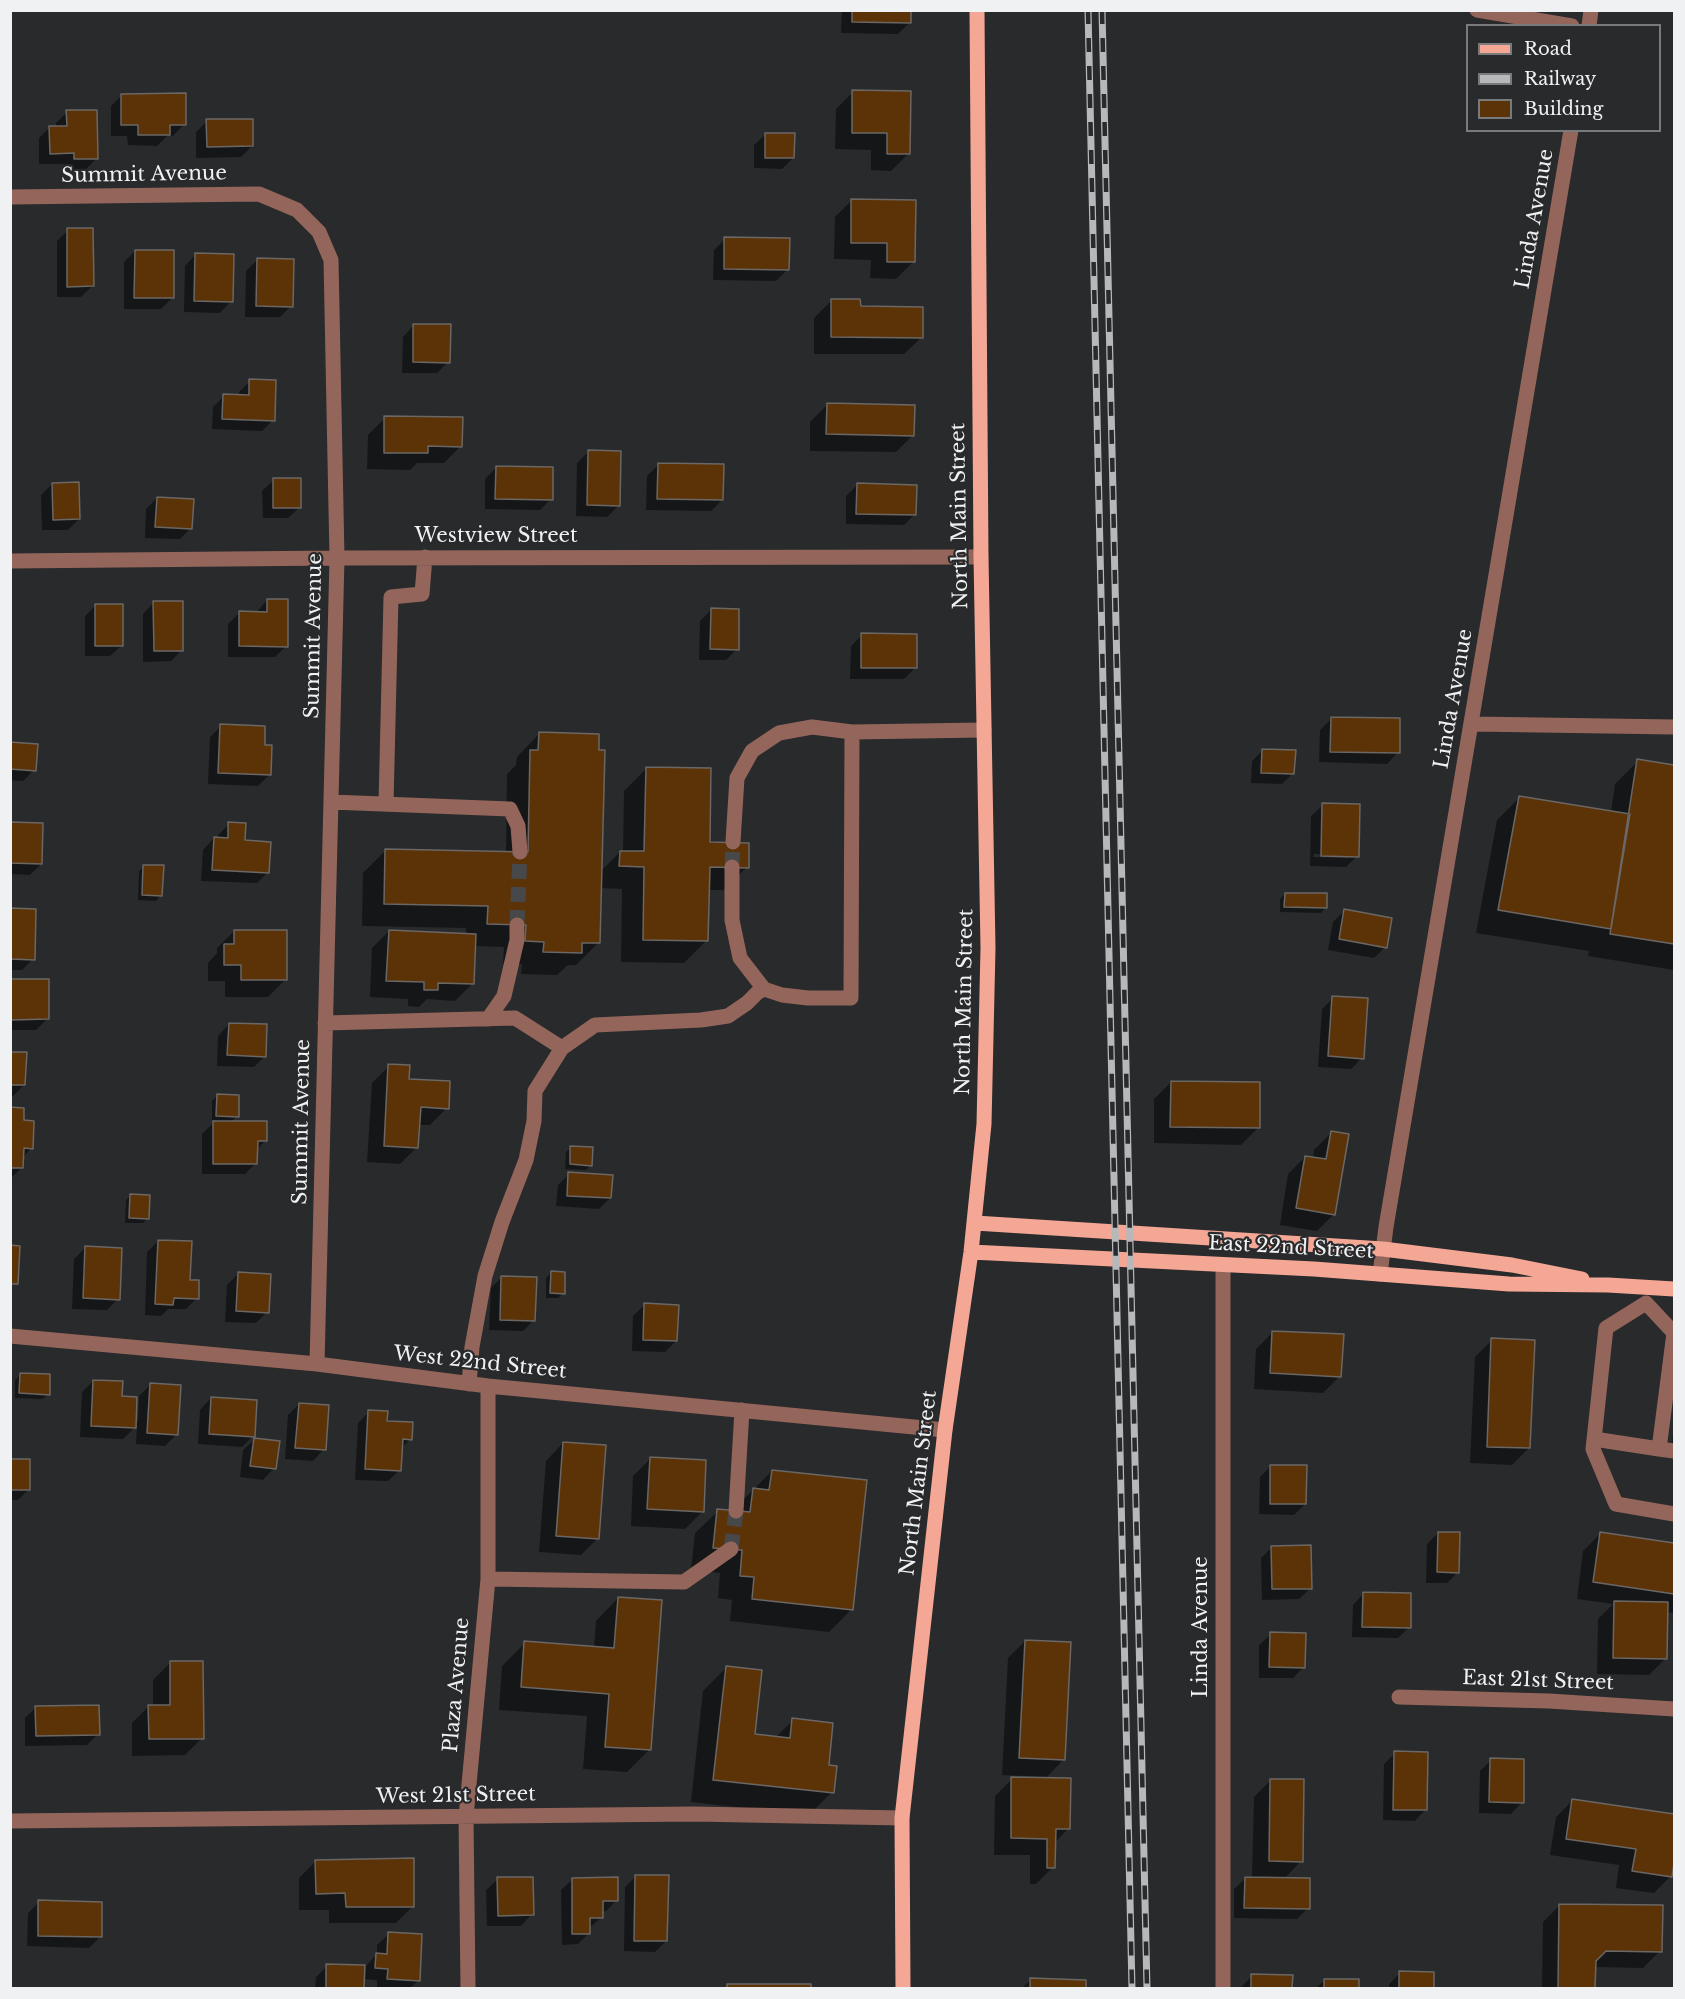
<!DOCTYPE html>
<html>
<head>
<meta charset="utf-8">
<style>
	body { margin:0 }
	#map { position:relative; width:1685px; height:1999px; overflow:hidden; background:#292a2c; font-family:"Libre Baskerville",serif }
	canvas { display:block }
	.frame { position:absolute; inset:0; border:12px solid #f0f1f2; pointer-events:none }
	.legend { position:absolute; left:1466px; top:24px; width:195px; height:108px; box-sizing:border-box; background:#292a2c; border:2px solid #797a7b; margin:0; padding:8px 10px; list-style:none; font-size:18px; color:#f0f1f2 }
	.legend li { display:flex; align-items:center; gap:12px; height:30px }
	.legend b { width:30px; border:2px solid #797a7b }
</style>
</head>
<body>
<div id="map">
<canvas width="1685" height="1999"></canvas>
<div class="frame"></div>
<ul class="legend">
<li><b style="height:8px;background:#f4a795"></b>Road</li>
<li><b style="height:8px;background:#b7b8ba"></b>Railway</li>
<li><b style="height:16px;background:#5c3207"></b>Building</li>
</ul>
</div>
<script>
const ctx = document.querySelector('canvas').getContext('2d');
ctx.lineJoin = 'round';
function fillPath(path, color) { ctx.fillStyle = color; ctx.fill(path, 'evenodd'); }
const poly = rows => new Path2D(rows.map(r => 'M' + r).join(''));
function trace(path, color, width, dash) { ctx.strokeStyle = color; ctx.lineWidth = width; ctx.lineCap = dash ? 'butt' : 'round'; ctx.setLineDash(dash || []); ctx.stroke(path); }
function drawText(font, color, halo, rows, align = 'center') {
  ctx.font = font + ' "Libre Baskerville",serif'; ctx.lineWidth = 4.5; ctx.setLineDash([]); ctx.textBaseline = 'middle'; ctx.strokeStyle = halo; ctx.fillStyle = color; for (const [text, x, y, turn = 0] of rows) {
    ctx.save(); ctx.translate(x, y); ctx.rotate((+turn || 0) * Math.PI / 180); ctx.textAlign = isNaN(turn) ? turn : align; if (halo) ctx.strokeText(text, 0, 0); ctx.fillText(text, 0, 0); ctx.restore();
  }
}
const shadow = poly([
	[842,10,910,10,909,23,898,34,841,33],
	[853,92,908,154,891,171,871,170,871,150,835,149,836,109],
	[122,95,184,124,173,136,168,135,157,146,128,145,127,136,111,136,111,106],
	[67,112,97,158,86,169,64,170,64,164,39,164,39,138,50,127,56,127,56,123],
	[207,121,252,146,241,157,196,158,196,132],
	[766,134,793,158,782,169,754,168,754,145],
	[852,200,913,262,896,279,870,278,871,260,834,259,835,217],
	[68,230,92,286,81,297,57,297,57,241],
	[725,239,787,270,776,281,713,280,714,250],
	[135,251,172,298,161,309,124,309,124,262],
	[196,254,231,301,220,313,184,312,185,266],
	[257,260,291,306,280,317,245,317,246,271],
	[831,301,859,308,922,337,904,354,814,354,814,318],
	[414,325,448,362,437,373,402,373,403,337],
	[250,381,273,420,262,431,212,429,213,407,224,396,239,396,239,392],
	[827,405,913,435,896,452,810,451,810,422],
	[385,418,461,446,444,463,417,463,410,470,367,469,368,435],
	[588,452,619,505,607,517,576,516,577,463],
	[658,465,722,500,711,511,646,510,647,476],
	[496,468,551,499,540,510,485,509,485,479],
	[274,480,300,507,288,518,263,518,262,491],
	[52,484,79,519,68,530,42,530,41,495],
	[857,485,915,514,904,525,846,524,846,496],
	[157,498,191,528,180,539,145,538,146,509],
	[267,600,286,646,275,657,228,657,228,624,239,613,256,613],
	[154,602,182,650,171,661,143,662,143,614],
	[96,605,122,645,110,656,85,656,85,616],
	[711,610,737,649,726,660,699,660,700,621],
	[862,635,915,668,904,679,850,679,851,646],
	[1331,719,1398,752,1387,764,1319,762,1320,730],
	[221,726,270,774,258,786,208,784,210,737],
	[539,734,600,872,620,852,623,852,624,791,647,768,709,843,747,867,724,890,708,890,707,940,684,963,621,962,622,889,600,888,599,942,576,965,568,965,557,975,521,974,522,964,503,964,504,947,474,946,472,984,455,1001,427,999,419,1007,408,1006,408,999,370,997,372,948,389,931,466,935,466,928,362,926,363,873,386,850,506,853,507,774,516,765,517,757],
	[10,744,34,770,23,781,10,780],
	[1263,750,1293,773,1282,784,1251,783,1252,761],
	[1638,761,1674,767,1674,970,1588,956,1589,951,1476,933,1497,820,1520,797,1611,812,1615,784],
	[1323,805,1357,856,1346,867,1310,866,1311,816],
	[1314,854,1348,855,1348,858,1313,857],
	[10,824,41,864,30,875,10,874],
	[229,824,268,872,257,883,201,881,203,850,214,838,218,839,218,835],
	[144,866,161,895,156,901,138,900,139,871],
	[1285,894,1326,907,1321,913,1280,912,1280,899],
	[10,910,33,959,22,970,10,970],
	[1344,911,1385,947,1374,958,1328,950,1333,922],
	[234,931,285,980,268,997,225,997,225,981,208,981,208,963,217,953,217,948],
	[10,980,47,1019,36,1030,10,1030],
	[1333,998,1362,1058,1351,1069,1318,1067,1322,1009],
	[229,1024,265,1056,254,1067,217,1066,218,1036],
	[10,1053,24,1085,13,1096,10,1096],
	[389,1066,447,1108,430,1125,418,1125,417,1147,400,1164,367,1162,372,1083],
	[1171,1082,1258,1128,1241,1145,1154,1143,1154,1099],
	[217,1096,237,1116,230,1123,265,1141,256,1150,256,1163,245,1174,202,1174,202,1134,216,1120,212,1120,212,1101],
	[10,1109,22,1122,32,1148,22,1158,21,1168,10,1179],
	[1331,1133,1334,1214,1317,1231,1280,1225,1288,1174,1305,1157,1313,1159,1314,1150],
	[571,1147,591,1165,586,1170,565,1169,566,1152],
	[569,1174,610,1198,599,1209,556,1206,558,1185],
	[131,1195,148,1218,143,1223,125,1223,126,1200],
	[158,1241,189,1281,197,1298,186,1309,168,1309,161,1316,145,1315,147,1252],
	[85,1248,118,1299,107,1310,72,1309,74,1259],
	[551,1273,563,1293,558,1298,546,1298,546,1278],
	[238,1274,267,1312,256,1323,225,1322,227,1285],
	[502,1277,534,1320,523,1331,489,1330,491,1288],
	[644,1305,676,1341,665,1352,632,1351,633,1316],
	[1273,1332,1340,1376,1323,1393,1254,1389,1256,1349],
	[1492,1340,1529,1448,1512,1465,1470,1463,1475,1357],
	[20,1375,48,1394,43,1399,15,1398,15,1380],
	[93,1381,121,1397,135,1421,138,1421,139,1396,150,1385,176,1435,165,1446,136,1444,137,1425,123,1439,80,1437,82,1392],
	[211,1398,253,1436,242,1447,198,1444,200,1410],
	[299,1404,324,1449,313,1461,285,1459,288,1415],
	[369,1412,410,1439,401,1449,400,1470,388,1481,355,1480,358,1423],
	[1674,1422,1674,1444,1672,1444],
	[255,1439,274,1468,263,1480,240,1477,243,1450],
	[563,1443,598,1538,581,1555,539,1552,546,1461],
	[650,1459,702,1512,685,1529,631,1526,633,1476],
	[10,1461,29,1489,18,1500,10,1500],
	[1271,1466,1305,1504,1294,1515,1259,1514,1260,1477],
	[772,1471,852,1609,829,1632,730,1621,732,1600,718,1598,720,1573,691,1570,695,1533,718,1511,731,1512],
	[1438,1533,1458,1572,1447,1583,1426,1583,1427,1544],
	[1600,1534,1674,1544,1674,1613,1666,1612,1666,1658,1649,1675,1597,1674,1598,1619,1613,1604,1577,1599,1583,1551],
	[1272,1547,1311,1588,1299,1599,1262,1600,1261,1558],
	[1364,1593,1409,1627,1398,1638,1352,1637,1353,1605],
	[618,1598,650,1749,627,1772,583,1769,587,1716,499,1710,502,1666,525,1643,594,1648,596,1621],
	[1271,1634,1304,1667,1293,1678,1259,1678,1259,1645],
	[1025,1641,1063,1760,1045,1779,1045,1777,1002,1775,1008,1658],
	[170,1663,202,1738,185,1755,132,1756,132,1723,149,1706,153,1706,153,1680],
	[726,1668,754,1735,775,1738,793,1720,827,1767,832,1792,809,1815,691,1802,703,1691],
	[36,1707,98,1734,87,1745,25,1746,25,1718],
	[1395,1753,1426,1809,1415,1821,1383,1820,1384,1764],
	[1491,1760,1522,1802,1511,1814,1479,1813,1480,1771],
	[1012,1779,1068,1829,1054,1843,1053,1867,1036,1884,1030,1884,1030,1855,994,1855,995,1796],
	[1271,1780,1301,1861,1284,1879,1308,1908,1297,1919,1234,1918,1234,1889,1246,1878,1252,1878,1254,1797],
	[1573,1800,1674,1815,1674,1853,1671,1876,1654,1893,1616,1888,1619,1865,1550,1855,1556,1817],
	[316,1861,413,1906,396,1923,329,1923,329,1910,299,1910,299,1878],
	[636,1876,666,1941,655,1952,624,1951,625,1887],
	[498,1879,532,1914,521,1926,487,1926,486,1890],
	[573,1879,617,1900,606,1911,602,1911,602,1917,589,1928,589,1933,578,1944,562,1945,561,1890],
	[39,1902,100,1937,89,1948,27,1946,28,1913],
	[1560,1905,1660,1951,1643,1968,1594,1967,1594,1988,1542,1988,1543,1922],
	[389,1934,419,1980,410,1988,377,1988,377,1980,363,1979,363,1988,315,1988,316,1977,327,1966,365,1967,377,1954,377,1945],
	[1400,1973,1433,1973,1432,1988,1389,1988,1389,1984],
	[1252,1976,1291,1977,1291,1988,1240,1988],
	[1031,1980,1085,1981,1084,1988,1022,1988],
	[1325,1980,1357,1981,1357,1988,1316,1988],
	[809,1985,809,1988,725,1988,728,1986]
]);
const building = poly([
	[852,10,911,10,911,23,852,22,852,10],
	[852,90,911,91,910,154,887,154,887,133,852,133,852,90],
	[186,93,186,125,170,125,170,135,138,135,138,125,121,125,121,94,186,93],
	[66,110,97,110,98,159,74,159,74,153,50,154,49,126,67,126,66,110],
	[206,119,253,119,253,146,207,147,206,119],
	[765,133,795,133,794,158,765,158,765,133],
	[851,199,916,200,915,262,887,262,887,243,851,243,851,199],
	[67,228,93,228,94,286,67,287,67,228],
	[724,237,790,238,789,270,724,269,724,237],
	[135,250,174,250,174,298,134,298,135,250],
	[195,253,234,254,233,302,194,301,195,253],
	[257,258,294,259,293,307,256,306,257,258],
	[831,299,860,299,861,306,923,307,923,338,831,337,831,299],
	[413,324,451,324,450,363,413,362,413,324],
	[249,379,276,380,275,421,222,419,223,394,249,395,249,379],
	[827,403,915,405,914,436,826,434,827,403],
	[384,416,463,417,462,447,428,446,428,453,384,453,384,416],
	[588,450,621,451,620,506,587,505,588,450],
	[658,463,724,464,723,500,657,499,658,463],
	[496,466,553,467,553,500,495,499,496,466],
	[273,478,301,478,301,508,273,508,273,478],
	[79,482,80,519,53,520,52,483,79,482],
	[857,483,917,485,916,515,856,514,857,483],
	[157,497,194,499,192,529,155,527,157,497],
	[267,599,288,599,288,647,239,646,239,611,267,612,267,599],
	[153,601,183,601,183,651,154,651,153,601],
	[95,604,123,604,123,646,95,646,95,604],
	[711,608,739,609,739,650,710,649,711,608],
	[861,633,917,634,917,668,861,668,861,633],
	[1331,717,1400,718,1400,753,1330,752,1331,717],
	[220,724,265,726,265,745,272,745,271,775,218,773,220,724],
	[539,732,599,734,599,750,605,750,600,943,582,943,582,953,543,952,544,942,525,941,526,925,487,924,488,906,384,904,385,849,528,852,530,750,538,750,539,732],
	[10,742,38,744,36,771,10,769,10,742],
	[1262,749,1296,750,1294,774,1261,773,1262,749],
	[1637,759,1674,765,1674,944,1610,934,1637,759],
	[646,767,711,768,710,842,749,843,749,868,710,867,708,941,643,940,644,867,619,866,620,851,644,851,646,767],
	[1519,796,1630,814,1611,929,1498,910,1519,796],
	[1322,803,1360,804,1359,857,1321,856,1322,803],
	[10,822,43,823,42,864,10,863,10,822],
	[228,822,246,823,245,840,271,842,269,873,212,870,214,837,228,838,228,822],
	[143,865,164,865,162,896,142,895,143,865],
	[1285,893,1327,893,1327,908,1284,907,1285,893],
	[10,908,36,909,35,960,10,959,10,908],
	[1344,909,1392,918,1387,948,1339,939,1344,909],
	[234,930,287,930,287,980,241,980,241,965,224,965,224,944,234,944,234,930],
	[389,930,476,934,474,984,438,983,438,990,424,990,424,982,386,981,389,930],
	[10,979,49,979,49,1019,10,1020,10,979],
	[1332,996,1368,998,1364,1059,1328,1056,1332,996],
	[229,1023,267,1024,266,1057,227,1055,229,1023],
	[10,1052,27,1052,25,1085,10,1085,10,1052],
	[388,1064,410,1065,409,1079,450,1081,449,1109,421,1107,418,1148,384,1146,388,1064],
	[1171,1081,1260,1082,1260,1128,1170,1127,1171,1081],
	[217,1094,239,1095,239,1117,216,1116,217,1094],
	[10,1107,24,1108,24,1120,34,1121,33,1149,24,1148,23,1168,10,1168,10,1107],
	[213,1121,267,1121,267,1141,258,1141,257,1164,213,1164,213,1121],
	[1331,1131,1349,1134,1335,1215,1296,1208,1305,1156,1326,1159,1331,1131],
	[570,1146,593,1147,592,1166,570,1164,570,1146],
	[568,1172,613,1175,611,1198,567,1196,568,1172],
	[130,1194,150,1195,149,1219,129,1218,130,1194],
	[158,1240,192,1241,190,1280,199,1280,199,1299,174,1298,173,1305,155,1304,158,1240],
	[10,1245,20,1246,18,1284,10,1284,10,1245],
	[85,1246,122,1248,120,1300,83,1298,85,1246],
	[551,1271,565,1272,565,1294,550,1293,551,1271],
	[238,1272,271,1274,269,1313,236,1311,238,1272],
	[501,1276,537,1277,535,1321,500,1320,501,1276],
	[644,1303,679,1305,677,1341,643,1340,644,1303],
	[1272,1331,1344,1334,1341,1377,1270,1373,1272,1331],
	[1491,1338,1535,1340,1530,1448,1487,1447,1491,1338],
	[20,1373,50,1374,50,1395,19,1393,20,1373],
	[93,1380,123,1381,122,1396,137,1397,136,1428,91,1426,93,1380],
	[150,1383,181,1385,178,1435,147,1433,150,1383],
	[211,1397,257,1400,255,1437,209,1434,211,1397],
	[299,1403,329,1405,326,1450,295,1448,299,1403],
	[368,1410,388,1411,387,1421,413,1422,412,1440,403,1439,401,1471,365,1469,368,1410],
	[254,1438,280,1441,276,1469,250,1466,254,1438],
	[563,1442,606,1445,599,1539,556,1536,563,1442],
	[650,1457,706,1460,704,1512,647,1509,650,1457],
	[10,1459,30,1459,30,1490,10,1490,10,1459],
	[1270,1465,1307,1465,1306,1504,1270,1504,1270,1465],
	[772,1470,867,1480,853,1610,752,1599,754,1577,740,1576,742,1550,713,1548,717,1509,750,1512,753,1488,769,1490,772,1470],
	[1438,1532,1460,1532,1459,1573,1437,1572,1438,1532],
	[1600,1532,1674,1543,1674,1594,1593,1582,1600,1532],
	[1311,1545,1312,1589,1272,1589,1271,1546,1311,1545],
	[1363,1592,1411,1593,1411,1628,1362,1627,1363,1592],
	[618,1597,662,1600,651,1750,605,1747,609,1694,521,1687,524,1641,614,1648,618,1597],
	[1614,1601,1668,1602,1667,1659,1613,1658,1614,1601],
	[1270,1632,1306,1633,1305,1668,1269,1667,1270,1632],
	[1025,1640,1071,1642,1065,1760,1019,1758,1025,1640],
	[170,1661,203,1661,204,1739,149,1739,148,1705,170,1705,170,1661],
	[726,1666,762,1670,755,1734,790,1738,792,1718,833,1723,829,1765,837,1766,834,1793,713,1780,726,1666],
	[99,1705,100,1735,36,1736,35,1706,99,1705],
	[1394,1751,1428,1752,1427,1810,1393,1810,1394,1751],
	[1490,1758,1524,1759,1524,1803,1489,1802,1490,1758],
	[1011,1777,1071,1778,1070,1829,1056,1829,1055,1868,1047,1868,1047,1839,1011,1838,1011,1777],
	[1270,1779,1304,1779,1303,1862,1269,1861,1270,1779],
	[1572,1799,1674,1814,1674,1863,1672,1877,1632,1871,1636,1849,1566,1839,1572,1799],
	[414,1858,414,1907,346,1907,345,1893,316,1894,315,1860,414,1858],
	[635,1875,669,1875,667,1941,634,1941,635,1875],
	[497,1877,533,1877,534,1915,498,1916,497,1877],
	[618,1877,618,1901,603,1901,603,1918,590,1918,590,1934,572,1934,572,1878,618,1877],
	[1245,1877,1310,1878,1310,1909,1244,1908,1245,1877],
	[38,1900,102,1902,102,1937,38,1936,38,1900],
	[1559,1904,1663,1905,1662,1952,1606,1951,1596,1961,1595,1988,1558,1988,1559,1904],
	[388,1932,422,1934,420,1981,387,1979,388,1969,375,1968,376,1953,387,1954,388,1932],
	[326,1964,365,1965,364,1988,326,1988,326,1964],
	[1399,1971,1434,1972,1434,1988,1399,1988,1399,1971],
	[1251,1974,1293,1975,1292,1988,1251,1988,1251,1974],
	[1030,1978,1086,1980,1086,1988,1030,1988,1030,1978],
	[1324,1979,1359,1979,1359,1988,1324,1988,1324,1979],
	[727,1984,811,1984,811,1988,727,1988,727,1984]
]);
const minorTunnel = poly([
	[732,867,733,842],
	[517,925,520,852],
	[731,1549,736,1511]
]);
const minor = poly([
	[1477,10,1572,26],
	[1589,26,1591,10],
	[10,197,259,194,297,210,319,232,331,260,337,558,317,1364],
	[10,561,337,558,981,557],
	[1472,724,1674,727],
	[331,802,510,809,518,826,520,852],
	[386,804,391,597,422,594,425,557],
	[733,842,737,778,752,751,779,733,812,727,852,732],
	[732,867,732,920,740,958,764,989],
	[488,1019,504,996,517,940,517,925],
	[325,1023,515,1018,562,1048],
	[1223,1265,1223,1988],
	[1380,1274,1386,1227,1571,130],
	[10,1336,317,1364,488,1386,945,1430],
	[469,1384,472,1347,485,1276,502,1222,526,1160,534,1121,535,1091,562,1048,595,1025,701,1020,728,1016,747,1003,758,992,764,989,782,995,808,998,851,998,852,732,984,730],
	[1594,1439,1659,1449],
	[1674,1451,1659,1449,1674,1333,1646,1303,1606,1328,1593,1449,1616,1504,1674,1514],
	[736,1511,742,1410],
	[488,1579,684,1582,731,1549],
	[1399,1697,1549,1701,1674,1709],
	[10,1821,694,1814,902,1818],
	[468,1988,466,1817,488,1579,488,1386]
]);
const major = poly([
	[975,1223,1383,1249,1512,1265,1582,1279],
	[971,1252,1314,1269,1509,1284,1608,1285,1674,1289],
	[903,1988,902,1818,945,1430,971,1252,984,1124,988,948,981,557,977,10]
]);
const rail = poly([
	[1088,10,1132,1988],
	[1102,10,1147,1988]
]);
const streetNames = [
	["Summit Avenue",144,175,-1],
	["Linda Avenue",1535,219,-80],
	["North Main Street",960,516,-91],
	["Westview Street",496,536],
	["Summit Avenue",314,636,-89],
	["Linda Avenue",1454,699,-80],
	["North Main Street",965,1002,-89],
	["Summit Avenue",302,1122,-89],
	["East 22nd Street",1291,1248,3],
	["West 22nd Street",480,1363,6],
	["North Main Street",919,1483,-83],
	["Linda Avenue",1201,1627,-90],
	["East 21st Street",1538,1681,2],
	["Plaza Avenue",457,1685,-85],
	["West 21st Street",456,1796,-1]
];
fillPath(shadow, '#0007');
fillPath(building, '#5c3207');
trace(building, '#6a6765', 1.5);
trace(minorTunnel, '#47484a', 15, [15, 8]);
trace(minor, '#94665b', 15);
trace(major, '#f4a795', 15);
trace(rail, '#b7b8ba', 7);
trace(rail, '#292a2c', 4.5, [14]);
drawText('20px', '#f0f1f2', '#292a2c', streetNames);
</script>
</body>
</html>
